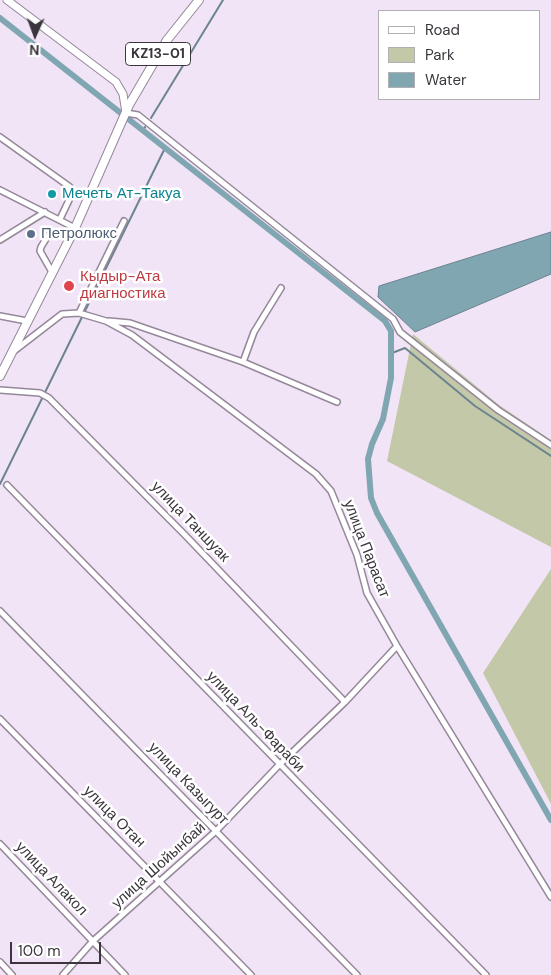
<!DOCTYPE html>
<html>
<head>
<meta charset="utf-8">
<style>
	body { margin:0 }
	#map { position:relative; width:551px; height:975px; overflow:hidden; background:#f2e4f7; font-family:"DM Sans",sans-serif }
	canvas { display:block }
	.legend { position:absolute; left:378px; top:10px; width:162px; height:90px; box-sizing:border-box; background:#fff; border:1px solid #b1afb1; margin:0; padding:6px 9px; list-style:none; font-size:15px; color:#3b363d }
	.legend li { display:flex; align-items:center; gap:10px; height:25px }
	.legend b { width:25px; border:1px solid #b1afb1 }
	.north { position:absolute; left:10px; top:10px; width:50px; height:50px; -webkit-text-stroke:4px #fff; paint-order:stroke; rotate:182deg; font-size:14px; font-weight:700; line-height:20px; text-align:center; color:#3b363d }
	.north::after { content:''; display:block; margin:auto; width:18px; height:22px; background:#3b363d; clip-path:polygon(50% 0,100% 100%,50% 72%,0 100%) }
	.scale { position:absolute; left:10px; top:942px; width:91px; height:22px; box-sizing:border-box; border:2px solid #3b363d; border-top:0; padding-left:6px; font-size:15px; line-height:18px; white-space:nowrap; color:#3b363d; -webkit-text-stroke:4px #fff; paint-order:stroke }
</style>
</head>
<body>
<div id="map">
<canvas width="551" height="975"></canvas>
<ul class="legend">
<li><b style="height:6px;background:#fff"></b>Road</li>
<li><b style="height:14px;background:#c3c8a8"></b>Park</li>
<li><b style="height:14px;background:#80a6b2"></b>Water</li>
</ul>
<div class="north">N</div>
<div class="scale">100 m</div>
</div>
<script>
const ctx = document.querySelector('canvas').getContext('2d');
ctx.lineJoin = 'round';
function fillPath(path, color) { ctx.fillStyle = color; ctx.fill(path, 'evenodd'); }
const poly = rows => new Path2D(rows.map(r => 'M' + r).join(''));
function trace(path, color, width, dash) { ctx.strokeStyle = color; ctx.lineWidth = width; ctx.lineCap = dash ? 'butt' : 'round'; ctx.setLineDash(dash || []); ctx.stroke(path); }
function drawText(font, color, halo, rows, align = 'center') {
  ctx.font = font + ' "DM Sans",sans-serif'; ctx.lineWidth = 5; ctx.setLineDash([]); ctx.textBaseline = 'middle'; ctx.strokeStyle = halo; ctx.fillStyle = color; for (const [text, x, y, turn = 0] of rows) {
    ctx.save(); ctx.translate(x, y); ctx.rotate((+turn || 0) * Math.PI / 180); ctx.textAlign = isNaN(turn) ? turn : align; if (halo) ctx.strokeText(text, 0, 0); ctx.fillText(text, 0, 0); ctx.restore();
  }
}
const green = poly([
	[413,334,499,405,551,440,551,547,387,461],
	[551,569,551,804,483,673]
]);
const water = poly([
	[551,232,551,274,415,332,378,297,379,286,551,232]
]);
const stream = poly([
	[151,118,223,0],
	[143,131,145,127],
	[392,353,405,348,475,406,551,456],
	[0,484,165,148]
]);
const canal = poly([
	[0,18,385,321,391,331,391,378,383,419,372,444,368,459,371,498,377,513,551,820]
]);
const minor = poly([
	[126,113,138,115,393,319,400,332,498,410,551,445],
	[0,137,70,187,70,198,60,219],
	[0,190,75,228],
	[0,240,45,212],
	[52,272,40,251,41,247,49,234,73,232],
	[79,313,124,221],
	[0,316,27,321],
	[109,321,130,323,243,362,337,402],
	[14,351,62,314,79,313,106,321,132,335,316,474,331,491,357,555,367,593,397,646,551,897],
	[243,362,254,332,281,288],
	[0,390,40,393,49,398,184,534,345,702],
	[7,485,486,975],
	[0,611,357,975],
	[0,719,251,975],
	[0,844,125,975],
	[0,962,12,975],
	[63,975,93,941,216,831,279,765,345,702,397,646]
]);
const secondary = poly([
	[7,0,116,82,123,94,126,113]
]);
const primary = poly([
	[0,376,75,228,129,105,167,40,199,0]
]);
const markers = [
	[52,194,5,"#0f9aa8"],
	[31,234,5,"#5c6f8a"],
	[69,286,6,"#e0444e"]
];
const shields = [
	[158,54,65]
];
const shieldNames = [
	["KZ13-01",158,54]
];
const cultureNames = [
	["Мечеть Ат-Такуа",62,194]
];
const serviceNames = [
	["Петролюкс",41,234]
];
const healthNames = [
	["Кыдыр-Ата",80,277],
	["диагностика",80,294]
];
const streetNames = [
	["улица Таншуак",190,522,46],
	["улица Парасат",366,549,69],
	["улица Аль-Фараби",255,722,46],
	["улица Казыгурт",188,784,46],
	["улица Отан",114,817,45],
	["улица Шойынбай",159,866,-42],
	["улица Алакол",51,879,46]
];
fillPath(green, '#c3c8a8');
fillPath(water, '#80a6b2');
trace(water, '#6b848f', 1);
trace(stream, '#6b848f', 2);
trace(canal, '#80a6b2', 6);
trace(minor, '#948899', 8);
trace(secondary, '#948899', 9);
trace(primary, '#948899', 10);
trace(minor, '#fff', 5);
trace(secondary, '#fff', 7);
trace(primary, '#fff', 8);
for (const [x, y, r, color] of markers) { const dot = new Path2D(); dot.arc(x, y, r, 0, 2 * Math.PI); ctx.fillStyle = color; ctx.fill(dot); trace(dot, '#fff', 2); }
for (const [x, y, w] of shields) { const box = new Path2D(); box.roundRect(x - w / 2, y - 11.5, w, 23, 4); ctx.fillStyle = '#fff'; ctx.fill(box); trace(box, '#3b363d', 1); }
drawText('bold 14px', '#3b363d', null, shieldNames);
drawText('15px', '#0d838f', '#fff', cultureNames, 'left');
drawText('15px', '#4e5e75', '#fff', serviceNames, 'left');
drawText('15px', '#be3a42', '#fff', healthNames, 'left');
drawText('15px', '#3b363d', '#fff', streetNames);
</script>
</body>
</html>
